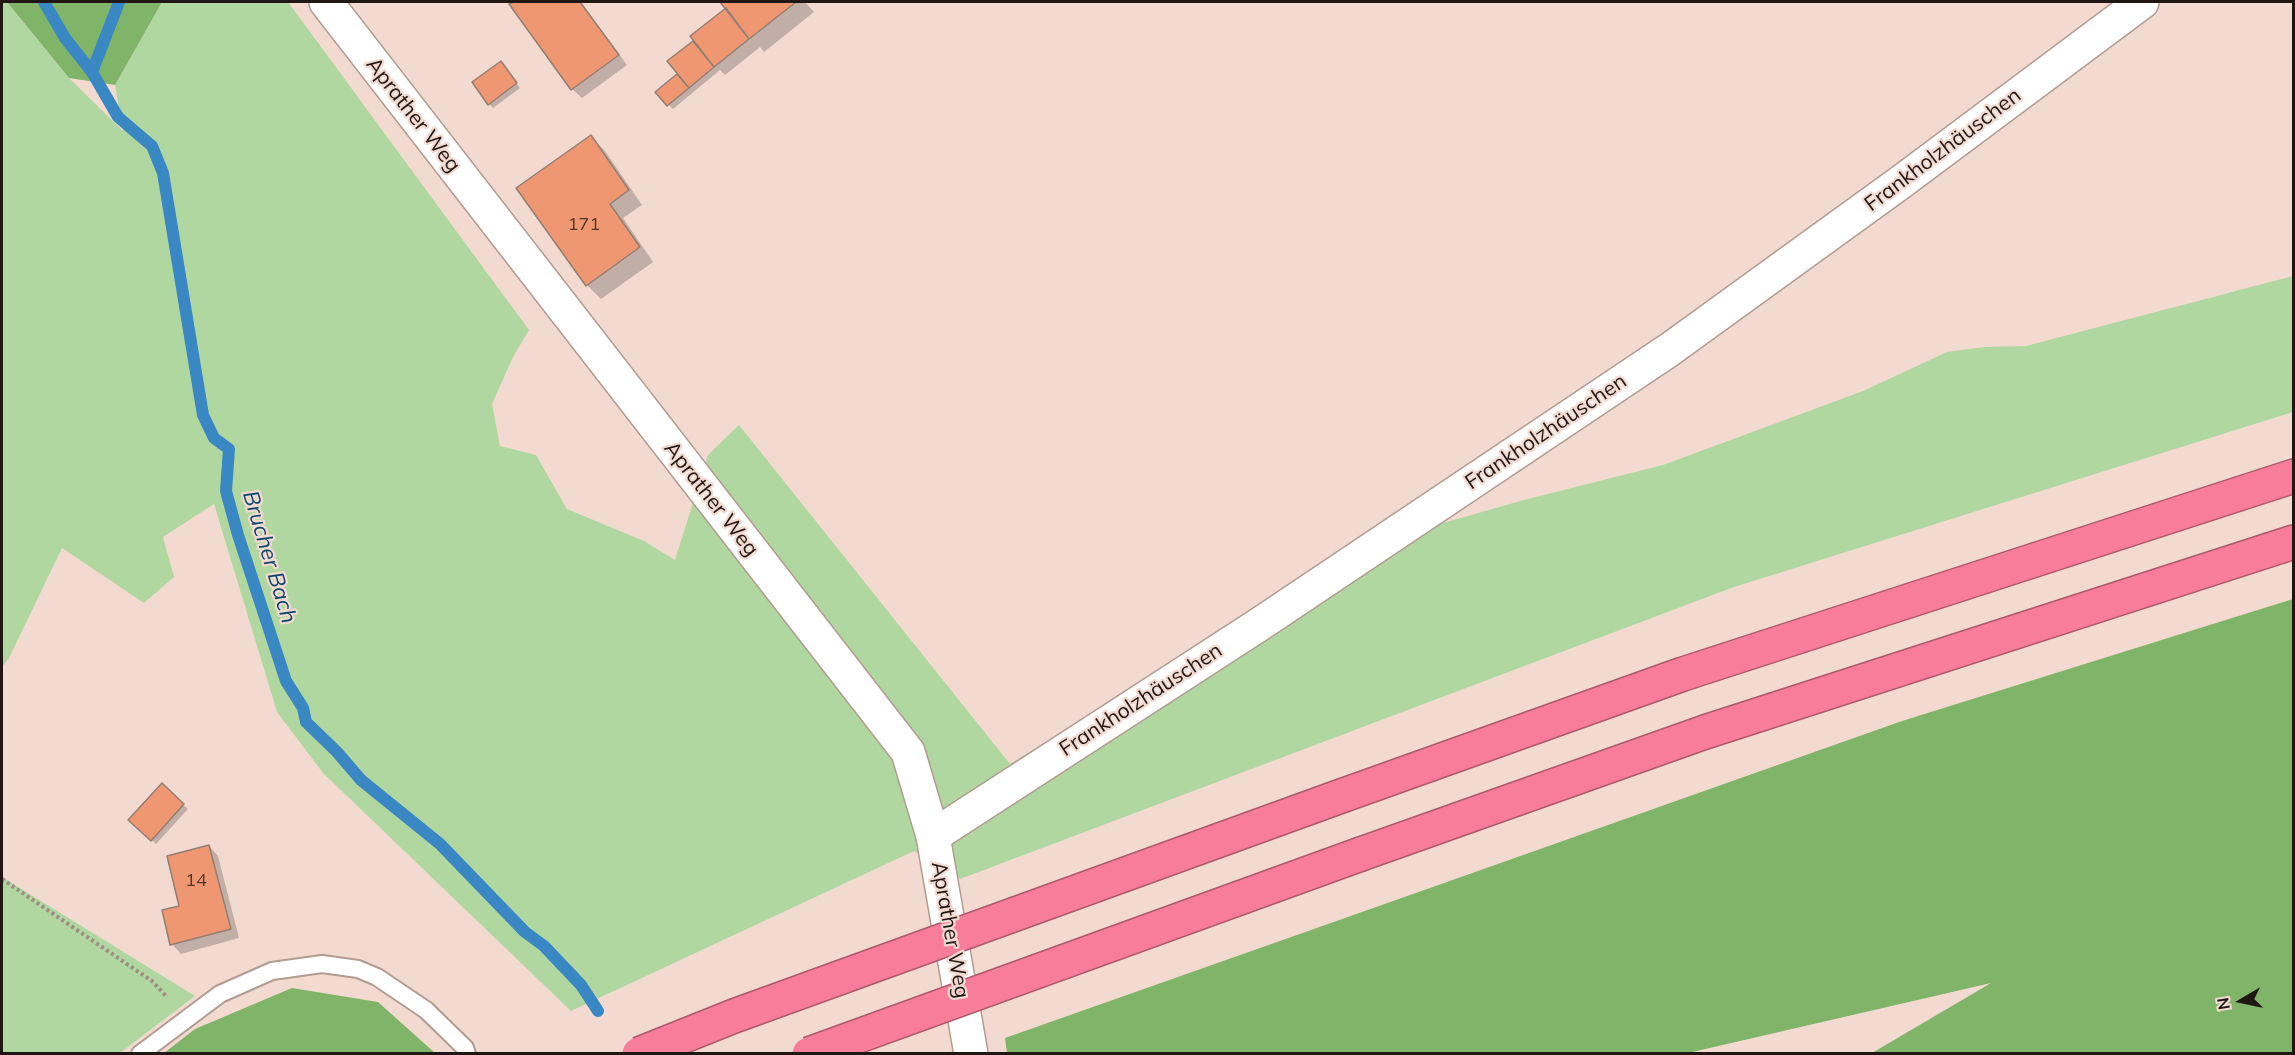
<!DOCTYPE html>
<html>
<head>
<meta charset="utf-8">
<style>
	body { margin:0 }
	#map { position:relative; width:2295px; height:1055px; overflow:hidden; background:#f2dad0; font-family:Mulish,sans-serif }
	canvas { display:block }
	.frame { position:absolute; inset:0; border:3px solid #201714; pointer-events:none }
	.north { position:absolute; left:2211px; top:971px; width:60px; height:60px; -webkit-text-stroke:4px #f2dad0; paint-order:stroke; rotate:261deg; font-size:16px; font-weight:700; line-height:24px; text-align:center; color:#201714 }
	.north::after { content:''; display:block; margin:auto; width:21px; height:27px; background:#201714; clip-path:polygon(50% 0,100% 100%,50% 72%,0 100%) }
</style>
</head>
<body>
<div id="map">
<canvas width="2295" height="1055"></canvas>
<div class="frame"></div>
<div class="north">N</div>
</div>
<script>
const ctx = document.querySelector('canvas').getContext('2d');
ctx.lineJoin = 'round';
function fillPath(path, color) { ctx.fillStyle = color; ctx.fill(path, 'evenodd'); }
const poly = rows => new Path2D(rows.map(r => 'M' + r).join(''));
function trace(path, color, width, dash) { ctx.strokeStyle = color; ctx.lineWidth = width; ctx.lineCap = dash ? 'butt' : 'round'; ctx.setLineDash(dash || []); ctx.stroke(path); }
function drawText(font, color, halo, rows, align = 'center') {
  ctx.font = font + ' Mulish,sans-serif'; ctx.lineWidth = 4.5; ctx.setLineDash([]); ctx.textBaseline = 'middle'; ctx.strokeStyle = halo; ctx.fillStyle = color; for (const [text, x, y, turn = 0] of rows) {
    ctx.save(); ctx.translate(x, y); ctx.rotate((+turn || 0) * Math.PI / 180); ctx.textAlign = isNaN(turn) ? turn : align; if (halo) ctx.strokeText(text, 0, 0); ctx.fillText(text, 0, 0); ctx.restore();
  }
}
const green = poly([
	[2,2,7,2,69,78,123,131,115,85,162,2,288,2,529,330,513,357,492,404,500,446,536,455,567,509,644,541,675,560,708,455,739,425,1010,764,1381,534,1415,531,1524,500,1663,465,1863,391,1947,352,1985,347,2026,346,2293,276,2293,412,1731,588,960,879,914,851,571,1011,323,773,277,712,214,504,163,537,174,577,144,603,62,548,9,658,2,667],
	[2,877,195,996,120,1053,2,1053]
]);
const forest = poly([
	[7,2,162,2,115,85,69,78],
	[2293,599,2293,1053,1872,1053,1991,983,1688,1053,1007,1053,1005,1038,1379,906,1902,721],
	[292,988,378,1002,435,1053,164,1053,195,1029]
]);
const shadow = poly([
	[516,2,581,2,627,65,582,98,572,89,511,5],
	[722,2,805,2,814,12,764,52,760,47,725,75,720,70,673,109,657,92,679,74,728,9],
	[501,63,520,88,493,108,489,104],
	[591,137,605,151,642,205,623,218,653,262,601,299,587,285],
	[162,785,188,809,156,844,130,820],
	[209,846,218,856,239,938,181,954,172,944,181,907]
]);
const stream = poly([
	[44,2,65,38,92,72,118,117,152,146,163,173,203,415,214,438,229,449,226,491,238,535,286,681,303,708,306,722,337,752,361,780,440,844,525,932,544,946,581,985,598,1011],
	[92,72,119,2]
]);
const building = poly([
	[513,2,580,2,619,55,571,90,509,4,513,2],
	[720,2,796,2,749,39,720,2],
	[726,8,749,39,714,67,690,36,726,8],
	[693,41,714,67,689,88,667,61,693,41],
	[501,61,517,83,488,105,472,82,501,61],
	[677,74,689,88,667,106,655,92,677,74],
	[591,135,629,190,610,204,640,247,586,286,516,188,591,135],
	[162,783,184,804,151,841,128,820,162,783],
	[209,845,231,929,170,945,162,910,179,906,167,856,209,845]
]);
const path = poly([
	[2,879,152,981,167,997]
]);
const lane = poly([
	[140,1054,220,994,272,971,322,964,358,969,377,977,426,1010,465,1048,467,1054]
]);
const street = poly([
	[933,836,1260,624,1669,350,1901,182,2142,2]
]);
const secondary = poly([
	[326,2,908,752,933,836,971,1054]
]);
const highway = poly([
	[1344,795,1683,674,2294,476],
	[1361,854,1705,732,2294,542]
]);
const highwayBridge = poly([
	[639,1054,734,1016,1344,795],
	[809,1054,1361,854]
]);
const numberNames = [
	["171",584,225],
	["14",196,881]
];
const streetNames = [
	["Aprather Weg",413,115,52],
	["Frankholzhäuschen",1943,150,-37],
	["Frankholzhäuschen",1546,432,-34],
	["Aprather Weg",711,499,52],
	["Frankholzhäuschen",1141,700,-33],
	["Aprather Weg",950,930,80]
];
const waterNames = [
	["Brucher Bach",269,557,73]
];
fillPath(green, '#b1d7a1');
fillPath(forest, '#80b468');
fillPath(shadow, '#0003');
trace(stream, '#3a88c3', 12);
fillPath(building, '#ef9771');
trace(building, '#937e74', 1.5);
trace(lane, '#b29c92', 20);
trace(street, '#b29c92', 36);
trace(secondary, '#b29c92', 36);
trace(highway, '#ac596b', 36);
trace(path, '#9e8c85', 4, [3, 3]);
trace(lane, '#fff', 16);
trace(street, '#fff', 33);
trace(secondary, '#fff', 33);
trace(highway, '#f87d9a', 33);
trace(highwayBridge, '#ac596b', 36, []);
trace(highwayBridge, '#f87d9a', 33);
drawText('18px', '#54372b', null, numberNames);
drawText('21px', '#201714', '#f2dad0', streetNames);
drawText('italic 22px', '#0b466e', '#f2dad0', waterNames);
</script>
</body>
</html>
